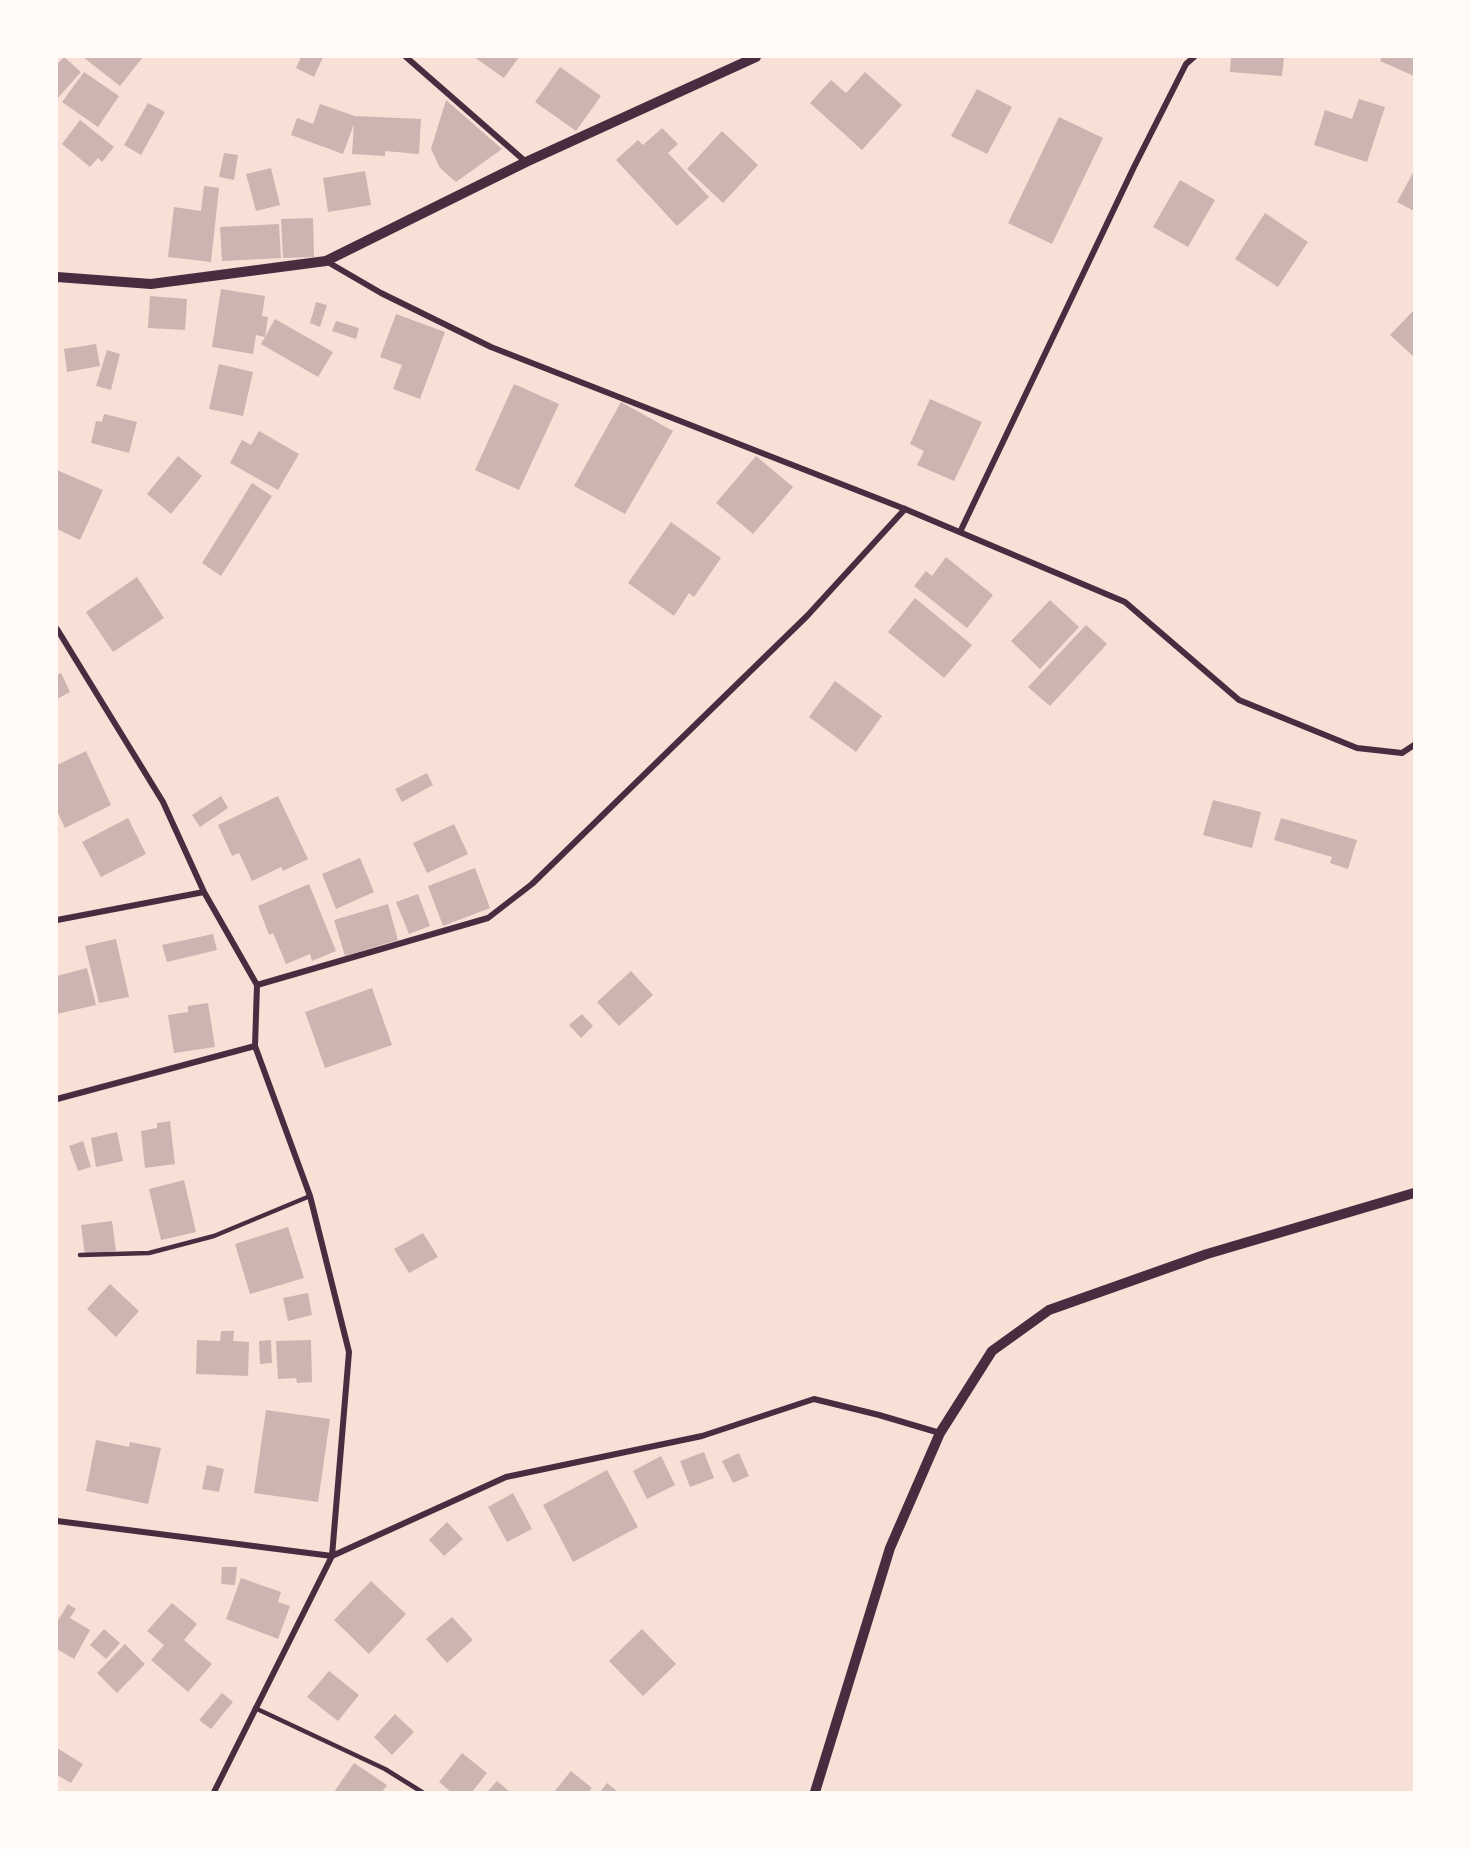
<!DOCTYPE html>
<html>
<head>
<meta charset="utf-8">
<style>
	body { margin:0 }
	#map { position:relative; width:1471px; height:1849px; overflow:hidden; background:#f7e1d7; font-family:"DM Sans",sans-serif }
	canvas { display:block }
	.frame { position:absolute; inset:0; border:58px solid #fffaf5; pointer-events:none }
</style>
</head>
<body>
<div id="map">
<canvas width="1471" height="1849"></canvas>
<div class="frame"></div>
</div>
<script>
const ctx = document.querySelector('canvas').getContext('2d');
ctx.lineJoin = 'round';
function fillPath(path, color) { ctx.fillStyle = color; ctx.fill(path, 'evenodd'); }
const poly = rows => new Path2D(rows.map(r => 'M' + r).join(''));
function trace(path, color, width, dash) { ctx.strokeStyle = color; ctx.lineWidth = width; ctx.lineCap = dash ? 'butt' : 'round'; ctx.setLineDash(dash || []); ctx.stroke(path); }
const building = poly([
	[64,57,81,72,57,99,57,64],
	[83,57,143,57,120,86],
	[301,57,323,57,314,77,296,68],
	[474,57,519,57,504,78],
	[1231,57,1284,57,1282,76,1230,72],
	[1382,57,1414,57,1414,76,1380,61],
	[560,67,601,96,576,131,535,102],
	[84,72,119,96,98,127,62,102],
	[865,72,902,105,862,150,810,103,831,80,846,93],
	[977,89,1012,107,987,154,951,136],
	[1359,99,1385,107,1367,162,1314,145,1325,110,1352,119],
	[446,100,502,149,456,182,440,168,431,149],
	[148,103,165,112,141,155,124,145],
	[320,104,355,116,421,119,419,154,385,151,385,156,352,154,354,124,343,154,291,135,297,118,313,124],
	[1059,117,1103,138,1052,244,1008,223],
	[80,120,114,147,102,162,98,158,90,167,62,144],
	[662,128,678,144,668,153,709,197,677,226,616,160,638,140,643,145],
	[722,131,758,165,723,203,687,169],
	[224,153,238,155,234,180,219,177],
	[271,168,280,205,256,211,246,174],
	[365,171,371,205,328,212,323,178],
	[1414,171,1414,211,1397,202],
	[1180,180,1215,200,1188,247,1153,227],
	[204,186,219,188,211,262,168,257,174,207,201,211],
	[1265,213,1308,242,1278,287,1235,259],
	[313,218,314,257,283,258,281,219],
	[279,224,281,258,222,261,220,227],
	[221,289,265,296,262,316,268,317,265,337,256,335,253,354,212,347],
	[150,296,187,299,185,330,148,328],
	[316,302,327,305,320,327,310,323],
	[1414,310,1414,357,1390,335],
	[396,314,445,332,420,399,393,389,402,365,380,357],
	[275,319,333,352,318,377,261,344],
	[336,321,359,328,356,339,332,331],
	[96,344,100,366,67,372,64,349],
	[107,350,120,354,111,390,96,386],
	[219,364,253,372,243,416,209,409],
	[514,384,559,404,519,490,475,470],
	[930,399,982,422,954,481,917,465,924,451,910,444],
	[621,402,673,431,625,514,574,486],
	[104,414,137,422,129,453,91,443,96,421,102,422],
	[259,431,299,454,278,490,230,463,242,440,251,445],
	[178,456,202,476,171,514,147,494],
	[756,456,793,487,753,534,716,503],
	[57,470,103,490,80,540,57,529],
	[252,483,272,496,221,576,202,563],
	[671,522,721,558,694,597,689,593,674,616,628,583],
	[946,557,993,595,967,628,914,586,926,571,932,576],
	[137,577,164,618,113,652,86,612],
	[915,598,972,645,944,678,888,632],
	[1050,600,1079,627,1040,669,1011,641],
	[1086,625,1107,644,1050,706,1028,687],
	[61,673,70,692,57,699,57,675],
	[835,681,882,716,856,752,809,717],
	[86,751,111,805,65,828,57,811,57,765],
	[427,773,433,785,402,802,395,789],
	[221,796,228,808,200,827,192,815],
	[278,796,308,859,283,871,281,867,252,881,239,853,232,856,218,825],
	[1213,800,1261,812,1252,848,1203,835],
	[128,818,146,854,101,877,82,842],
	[1281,818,1357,840,1348,869,1330,863,1332,857,1274,840],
	[454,824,468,854,427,873,413,843],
	[360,858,374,892,336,909,322,874],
	[475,868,490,908,443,926,428,886],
	[309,884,336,951,312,961,310,954,286,964,273,933,269,935,258,906],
	[418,894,430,926,409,934,396,902],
	[388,904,398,940,345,956,334,920],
	[213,934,217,950,167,962,162,945],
	[116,939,129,997,99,1003,85,946],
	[87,968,96,1005,57,1014,57,976],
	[631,971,653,995,619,1026,597,1002],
	[372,988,392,1045,325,1068,305,1012],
	[208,1003,215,1047,174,1053,168,1015,188,1012,188,1006],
	[582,1014,593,1026,581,1038,569,1025],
	[170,1121,175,1164,145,1168,141,1131,157,1128,157,1123],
	[117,1132,123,1161,96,1167,91,1138],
	[83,1141,91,1167,78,1171,69,1146],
	[184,1180,196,1232,161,1240,149,1189],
	[112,1221,116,1251,85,1255,81,1225],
	[288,1227,304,1278,250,1294,235,1244],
	[423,1233,438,1257,409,1273,394,1249],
	[110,1284,139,1311,116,1337,87,1309],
	[308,1293,312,1315,288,1321,283,1298],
	[221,1331,234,1331,233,1341,249,1342,248,1376,196,1374,197,1340,220,1341],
	[271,1340,272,1363,260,1364,259,1341],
	[311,1340,312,1382,297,1383,296,1378,278,1379,276,1341],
	[266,1410,330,1419,318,1502,254,1493],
	[96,1440,129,1447,130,1442,161,1448,148,1504,86,1491],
	[704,1452,714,1478,690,1487,680,1461],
	[739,1453,749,1476,733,1483,722,1461],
	[661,1456,675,1485,647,1499,633,1471],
	[207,1465,224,1469,219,1492,202,1489],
	[607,1470,638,1527,573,1562,543,1505],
	[513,1493,532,1529,507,1542,488,1507],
	[447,1522,463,1539,444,1556,429,1540],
	[222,1567,237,1567,235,1585,221,1584],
	[241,1578,281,1592,278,1602,290,1606,278,1639,226,1619],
	[371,1581,406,1614,369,1654,334,1620],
	[172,1603,197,1624,184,1640,212,1664,188,1692,151,1660,164,1645,147,1631],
	[68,1604,76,1609,70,1618,90,1630,74,1659,57,1649,57,1622],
	[452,1617,473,1640,447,1663,426,1639],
	[104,1629,120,1643,106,1659,90,1645],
	[642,1629,676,1664,643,1696,609,1661],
	[125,1644,145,1664,117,1693,97,1673],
	[329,1671,359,1695,338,1721,307,1697],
	[222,1693,233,1702,211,1729,199,1720],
	[395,1714,414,1732,392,1755,374,1737],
	[57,1748,83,1764,71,1783,57,1775],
	[462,1753,487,1773,472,1792,451,1792,439,1782],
	[354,1763,387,1785,382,1792,334,1792],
	[571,1771,592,1788,588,1792,554,1792],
	[497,1781,510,1792,487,1792],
	[607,1783,618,1792,600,1792]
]);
const service = poly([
	[80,1255,149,1253,214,1236,310,1196],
	[255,1708,385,1769,422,1792]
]);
const minor = poly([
	[406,57,526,162],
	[326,261,381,293,491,347,905,509,1125,602,1239,700,1357,748,1402,753,1414,745],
	[960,532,1134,167,1186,64,1194,57],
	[57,629,163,802,204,892,257,985,255,1046,310,1196,349,1352,332,1556,214,1792],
	[57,920,204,892],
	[257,985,488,918,532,884,807,616,905,509],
	[57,1099,255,1046],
	[57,1521,332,1556,506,1477,702,1436,814,1399,879,1415,940,1433]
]);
const tertiary = poly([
	[57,277,151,284,326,261,526,162,756,57],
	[815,1792,890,1548,940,1433,992,1351,1049,1310,1207,1254,1414,1193]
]);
fillPath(building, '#ccb4b1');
trace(service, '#4a2c40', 4.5);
trace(minor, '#4a2c40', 6);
trace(tertiary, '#4a2c40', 10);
</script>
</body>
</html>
